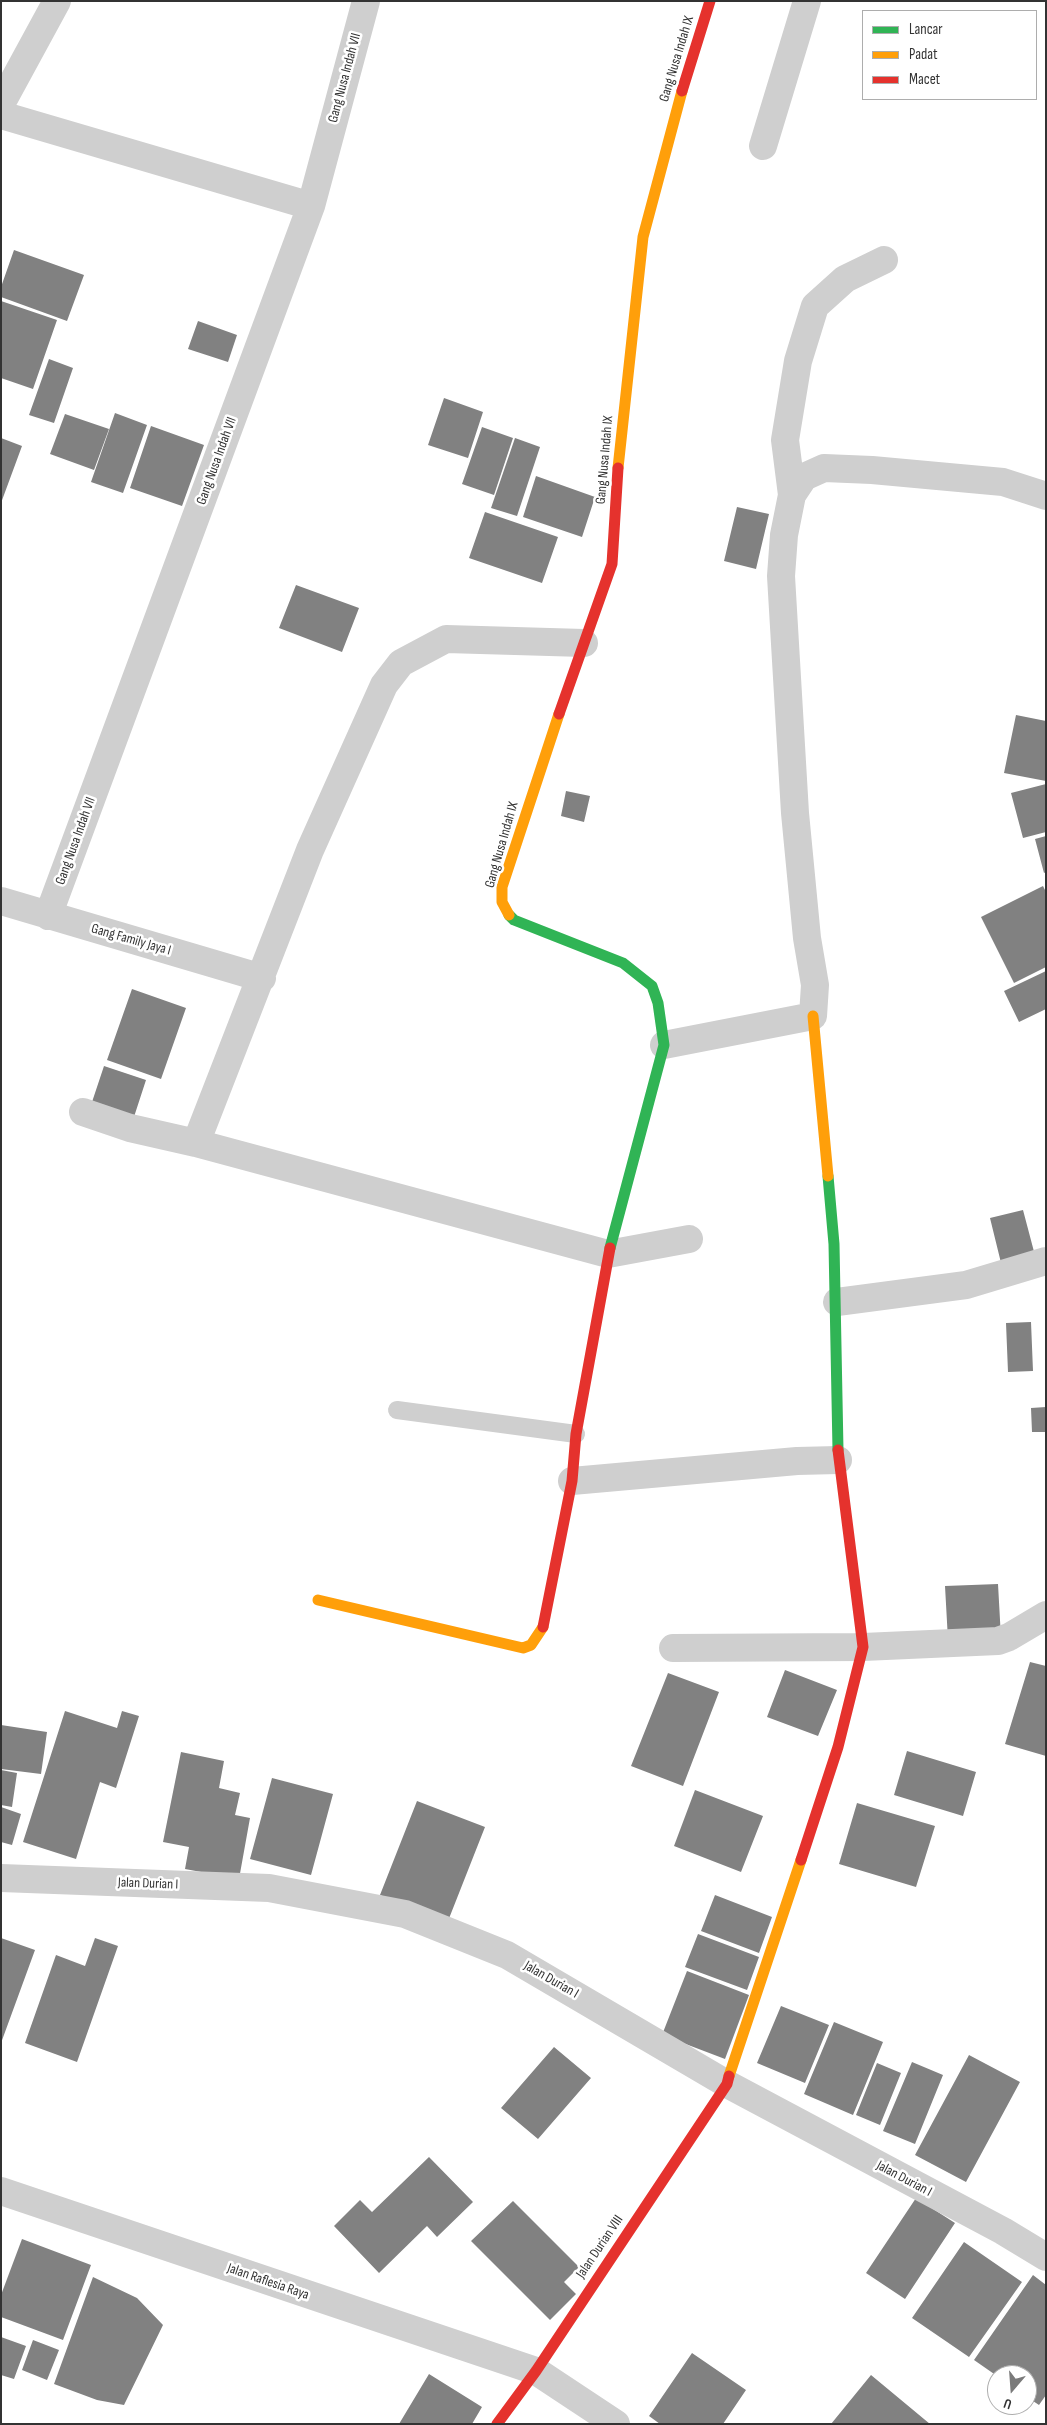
<!DOCTYPE html>
<html>
<head>
<meta charset="utf-8">
<style>
	body { margin:0 }
	#map { position:relative; width:1047px; height:2425px; overflow:hidden; background:#fff; font-family:"Sofia Sans Condensed",sans-serif }
	canvas { display:block }
	.frame { position:absolute; inset:0; border:2px solid #333; pointer-events:none }
	.legend { position:absolute; left:862px; top:10px; width:175px; height:90px; box-sizing:border-box; background:#fff; border:1px solid #adadad; margin:0; padding:6px 9px; list-style:none; font-size:15px; color:#333 }
	.legend li { display:flex; align-items:center; gap:10px; height:25px }
	.legend b { width:25px; border:1px solid #adadad }
	.north { position:absolute; left:987px; top:2365px; width:50px; height:50px; box-sizing:border-box; background:#fff; border:1px solid #adadad; border-radius:50%; rotate:198deg; font-size:14px; font-weight:700; line-height:20px; text-align:center; color:#333 }
	.north::after { content:''; display:block; margin:auto; width:18px; height:22px; background:#7a7a7a; clip-path:polygon(50% 0,100% 100%,50% 72%,0 100%) }
</style>
</head>
<body>
<div id="map">
<canvas width="1047" height="2425"></canvas>
<div class="frame"></div>
<ul class="legend">
<li><b style="height:6px;background:#30b455"></b>Lancar</li>
<li><b style="height:6px;background:#ff9f0a"></b>Padat</li>
<li><b style="height:6px;background:#e5322d"></b>Macet</li>
</ul>
<div class="north">U</div>
</div>
<script>
const ctx = document.querySelector('canvas').getContext('2d');
ctx.lineJoin = 'round';
function fillPath(path, color) { ctx.fillStyle = color; ctx.fill(path, 'evenodd'); }
const poly = rows => new Path2D(rows.map(r => 'M' + r).join(''));
function trace(path, color, width, dash) { ctx.strokeStyle = color; ctx.lineWidth = width; ctx.lineCap = dash ? 'butt' : 'round'; ctx.setLineDash(dash || []); ctx.stroke(path); }
function drawText(font, color, halo, rows, align = 'center') {
  ctx.font = font + ' "Sofia Sans Condensed",sans-serif'; ctx.lineWidth = 5; ctx.setLineDash([]); ctx.textBaseline = 'middle'; ctx.strokeStyle = halo; ctx.fillStyle = color; for (const [text, x, y, turn = 0] of rows) {
    ctx.save(); ctx.translate(x, y); ctx.rotate((+turn || 0) * Math.PI / 180); ctx.textAlign = isNaN(turn) ? turn : align; if (halo) ctx.strokeText(text, 0, 0); ctx.fillText(text, 0, 0); ctx.restore();
  }
}
const building = poly([
	[14,250,84,275,67,321,1,297,1,287],
	[1,301,57,320,33,389,1,378],
	[198,321,237,335,228,362,188,349],
	[49,359,73,368,54,423,29,415],
	[444,398,483,412,468,458,428,445],
	[115,413,147,425,123,493,91,482],
	[65,414,109,429,94,470,50,454],
	[151,426,204,445,182,506,130,488],
	[482,427,513,438,494,495,462,484],
	[1,438,22,446,1,503],
	[515,438,540,447,517,516,491,508],
	[536,476,595,497,582,537,523,517],
	[737,507,769,514,756,569,724,561],
	[485,512,558,537,542,583,469,558],
	[296,585,359,608,342,652,279,628],
	[1016,715,1046,721,1046,781,1004,773],
	[1046,784,1046,832,1023,838,1011,793],
	[566,791,590,796,584,822,561,816],
	[1046,836,1046,872,1044,873,1035,839],
	[1043,886,1046,892,1046,967,1014,983,981,917],
	[1046,971,1046,1009,1019,1022,1004,991],
	[132,989,186,1008,161,1079,107,1060],
	[104,1066,146,1080,132,1123,90,1108],
	[1023,1210,1037,1263,1003,1271,990,1218],
	[1031,1322,1033,1371,1008,1372,1006,1323],
	[1046,1407,1046,1432,1032,1432,1031,1408],
	[998,1584,1001,1638,948,1640,945,1586],
	[1030,1662,1046,1666,1046,1756,1005,1744],
	[785,1670,837,1690,818,1736,767,1717],
	[668,1673,719,1692,683,1786,631,1766],
	[65,1711,117,1728,122,1711,139,1716,116,1788,100,1782,76,1859,23,1842],
	[1,1725,47,1732,41,1774,1,1769],
	[907,1751,976,1772,963,1816,894,1795],
	[181,1752,224,1761,219,1788,240,1793,235,1815,250,1818,239,1879,185,1869,189,1847,163,1842],
	[1,1770,17,1773,12,1807,1,1805],
	[272,1778,333,1794,311,1875,250,1859],
	[695,1790,763,1816,741,1872,674,1846],
	[417,1801,485,1827,448,1921,380,1895],
	[857,1803,935,1826,916,1887,839,1864],
	[1,1807,21,1814,12,1845,1,1842],
	[715,1895,772,1917,759,1953,701,1931],
	[698,1934,759,1957,747,1990,685,1967],
	[1,1938,35,1950,1,2043],
	[95,1938,118,1946,77,2062,25,2043,56,1955,85,1966],
	[687,1971,749,1995,725,2059,662,2035],
	[781,2006,829,2025,805,2083,757,2063],
	[834,2022,883,2042,853,2115,804,2094],
	[554,2047,591,2078,538,2139,501,2108],
	[969,2055,1020,2082,966,2182,915,2155],
	[912,2062,943,2075,915,2144,883,2131],
	[877,2063,901,2073,880,2125,856,2115],
	[429,2157,473,2202,437,2237,427,2226,379,2273,334,2226,360,2200,372,2212],
	[916,2198,955,2223,905,2299,866,2273],
	[513,2201,579,2267,564,2282,576,2294,550,2320,471,2241],
	[22,2239,91,2265,63,2340,1,2317,1,2295],
	[964,2242,1022,2282,969,2357,912,2318],
	[1033,2275,1046,2285,1046,2395,1039,2405,1027,2397,1027,2375,997,2376,974,2360],
	[93,2277,137,2298,163,2325,124,2405,97,2400,54,2384],
	[1,2337,26,2346,14,2379,1,2375],
	[33,2340,59,2350,47,2380,22,2370],
	[692,2353,746,2390,723,2424,660,2424,649,2416],
	[429,2374,482,2407,472,2424,399,2424],
	[871,2375,930,2424,831,2424]
]);
const lane = poly([
	[397,1410,576,1434]
]);
const street = poly([
	[1,104,57,1],
	[1,115,311,206],
	[763,146,807,1],
	[792,495,785,440,798,361,815,306,845,279,884,260],
	[1,901,262,978],
	[48,916,311,206,366,1],
	[664,1045,813,1016,815,985,807,938,795,813,781,576,784,535,792,495,804,477,824,468,872,470,1003,482,1046,496],
	[83,1112,130,1128,196,1143,608,1254,689,1239],
	[196,1143,310,850,384,685,401,663,446,639,584,643],
	[837,1302,966,1285,1046,1261],
	[572,1481,797,1461,838,1460],
	[673,1648,863,1647,998,1641,1009,1637,1046,1615],
	[1,1878,269,1888,405,1914,507,1955,727,2084,1003,2231,1046,2257],
	[1,2191,536,2371,616,2424]
]);
const fast = poly([
	[509,915,514,920,623,963,652,986,658,1003,664,1045,610,1248],
	[828,1176,834,1244,838,1450]
]);
const slow = poly([
	[618,468,643,237,682,91],
	[509,915,502,902,502,887,559,714],
	[813,1016,828,1176],
	[318,1600,523,1648,531,1645,543,1627],
	[729,2076,801,1860]
]);
const jam = poly([
	[682,91,710,1],
	[559,714,612,564,618,468],
	[543,1627,572,1481,576,1434,610,1248],
	[801,1860,838,1747,863,1647,838,1450],
	[497,2424,536,2371,727,2084,729,2076]
]);
const streetNames = [
	["Gang Nusa Indah IX",677,59,-73],
	["Gang Nusa Indah VII",345,78,-75],
	["Gang Nusa Indah IX",605,460,-85],
	["Gang Nusa Indah VII",217,461,-70],
	["Gang Nusa Indah VII",76,841,-70],
	["Gang Nusa Indah IX",502,845,-74],
	["Gang Family Jaya I",131,940,16],
	["Jalan Durian I",148,1884,2],
	["Jalan Durian I",551,1980,30],
	["Jalan Durian I",904,2179,28],
	["Jalan Durian VIII",600,2247,-56],
	["Jalan Raflesia Raya",268,2282,19]
];
fillPath(building, '#818181');
trace(lane, '#cfcfcf', 18);
trace(street, '#cfcfcf', 28);
trace(fast, '#30b455', 11);
trace(slow, '#ff9f0a', 11);
trace(jam, '#e5322d', 11);
drawText('14px', '#333', '#fff', streetNames);
</script>
</body>
</html>
